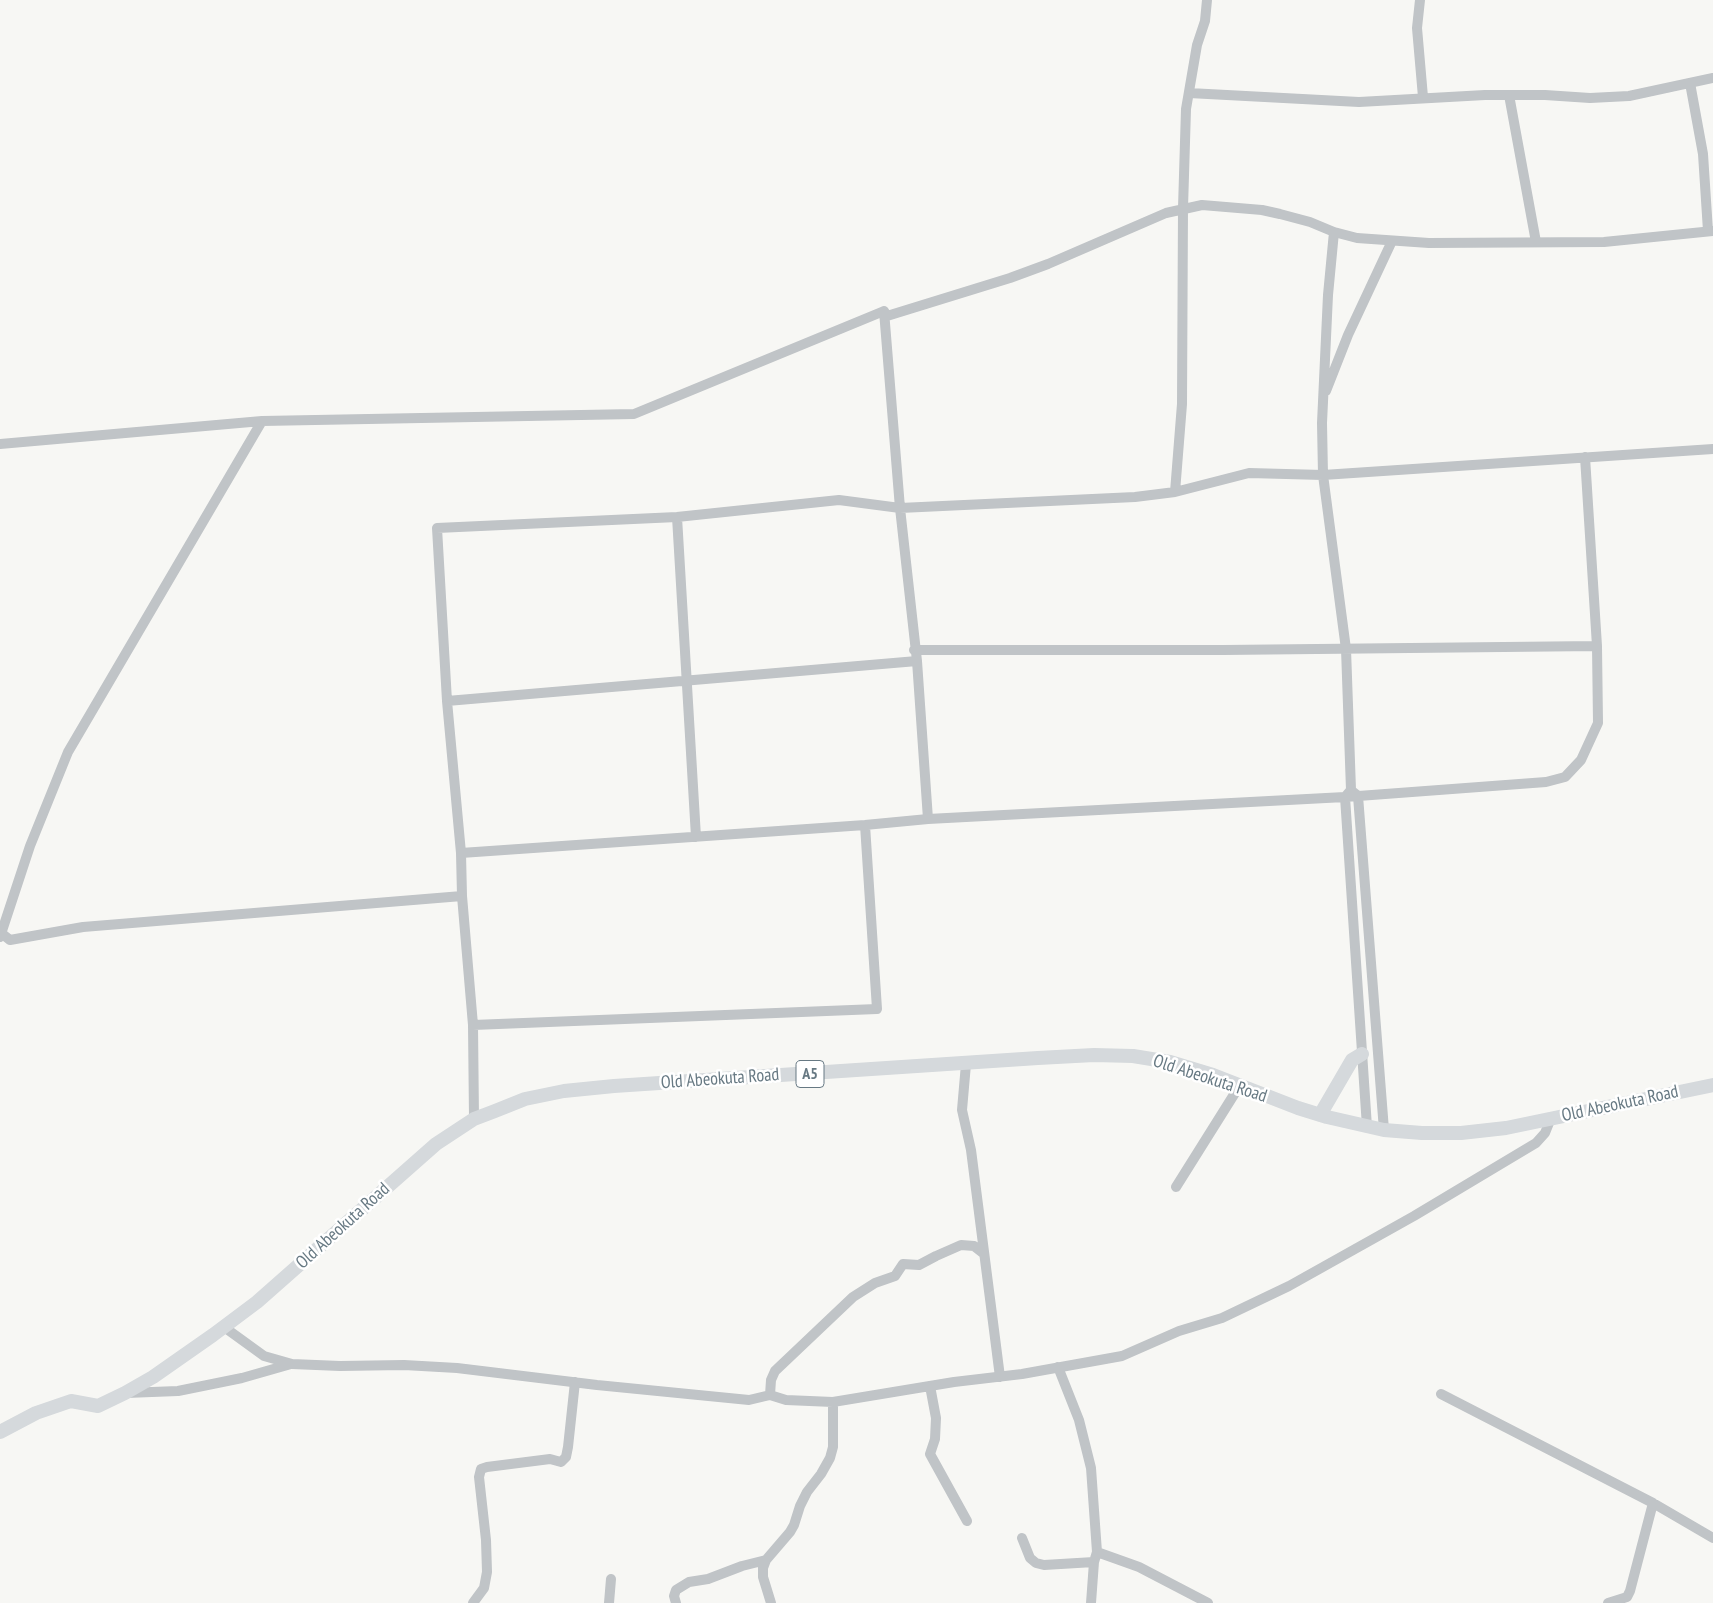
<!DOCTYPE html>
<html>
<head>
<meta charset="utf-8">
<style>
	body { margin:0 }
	canvas { display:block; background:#f7f7f4 }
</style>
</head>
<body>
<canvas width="1713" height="1603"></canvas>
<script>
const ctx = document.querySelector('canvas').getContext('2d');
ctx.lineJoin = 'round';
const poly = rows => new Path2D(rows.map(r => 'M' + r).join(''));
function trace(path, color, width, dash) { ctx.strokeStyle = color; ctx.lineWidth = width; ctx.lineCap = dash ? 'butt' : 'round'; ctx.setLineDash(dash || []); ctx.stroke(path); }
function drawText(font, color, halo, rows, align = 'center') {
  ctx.font = font + ' "PT Sans Narrow",sans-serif'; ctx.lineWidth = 5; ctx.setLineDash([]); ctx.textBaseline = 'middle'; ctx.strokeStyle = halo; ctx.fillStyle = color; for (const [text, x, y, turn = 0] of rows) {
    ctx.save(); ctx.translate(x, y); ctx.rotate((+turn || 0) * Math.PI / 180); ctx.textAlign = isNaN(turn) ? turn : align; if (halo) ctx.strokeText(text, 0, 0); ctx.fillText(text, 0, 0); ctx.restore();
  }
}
const minor = poly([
	[1420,0,1417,28,1423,97],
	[1690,83,1703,154,1708,231],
	[1189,93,1359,102,1485,95,1545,95,1590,98,1629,96,1713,78],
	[1509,95,1536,242],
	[1334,232,1328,295,1322,423,1323,475,1346,649,1351,790,1345,797,1367,1127],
	[884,311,887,316,1010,278,1048,264,1166,213,1202,205,1262,210,1280,214,1310,222,1334,232,1357,238,1429,243,1604,242,1713,231],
	[884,311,900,508,917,661,928,819],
	[1326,391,1348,335,1392,241],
	[0,444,262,421,634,414,884,311],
	[1175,492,1182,404,1183,208,1186,109,1197,45,1205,21,1207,0],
	[677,517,696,837],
	[914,650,1223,650,1597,646],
	[447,701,917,661],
	[1353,792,1358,796,1384,1130],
	[461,853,865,825,928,819,1345,797,1546,782,1565,777,1581,760,1598,723,1597,646,1585,457],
	[1,933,10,940,83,927,462,896],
	[0,937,30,846,68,752,262,421],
	[473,1025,877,1009,865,825],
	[966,1064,962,1110,971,1150,1000,1377],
	[474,1119,473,1025,462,896,461,853,447,701,437,528,677,517,839,500,900,508,1135,497,1175,492,1249,473,1323,475,1713,449],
	[1176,1187,1240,1085],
	[224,1327,264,1356,292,1364,340,1366,404,1365,457,1368,597,1385,749,1400,770,1395,786,1400,833,1402,954,1382,1022,1374,1122,1356,1179,1331,1222,1318,1289,1286,1414,1216,1536,1143,1545,1133,1551,1118],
	[1058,1367,1079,1420,1091,1468,1097,1552,1094,1562,1091,1603],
	[930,1386,936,1418,935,1439,930,1454,967,1521],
	[126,1393,178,1391,242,1378,291,1364],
	[1441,1394,1653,1503,1713,1538],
	[770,1395,771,1380,775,1371,853,1297,875,1283,895,1276,903,1264,919,1265,936,1256,961,1245,974,1246,983,1253],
	[1022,1538,1030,1558,1036,1563,1044,1565,1094,1562],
	[1097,1552,1139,1567,1208,1603],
	[473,1603,484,1588,487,1572,486,1540,479,1477,481,1469,487,1467,550,1459,561,1462,566,1457,568,1447,575,1382],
	[609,1603,611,1579],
	[676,1603,674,1596,676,1590,689,1582,708,1579,742,1566,766,1560],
	[771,1603,763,1577,763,1568,766,1560,790,1532,794,1525,800,1506,807,1492,821,1474,830,1458,833,1447,833,1402],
	[1608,1603,1627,1597,1630,1591,1653,1503]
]);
const highway = poly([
	[1320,1115,1352,1060,1362,1054],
	[0,1432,36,1413,71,1401,98,1406,125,1393,153,1377,213,1335,257,1302,436,1144,474,1119,495,1111,525,1099,564,1091,614,1086,1038,1058,1094,1055,1133,1056,1170,1062,1213,1075,1298,1108,1327,1117,1384,1130,1422,1133,1461,1133,1506,1128,1713,1085]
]);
const shields = [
	[810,1074,28]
];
const shieldNames = [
	["A5",810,1074]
];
const streetNames = [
	["Old Abeokuta Road",720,1079,-4],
	["Old Abeokuta Road",1210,1079,18],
	["Old Abeokuta Road",1620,1104,-12],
	["Old Abeokuta Road",343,1226,-42]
];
trace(minor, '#c0c4c7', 10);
trace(highway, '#d5d9dc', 14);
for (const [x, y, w] of shields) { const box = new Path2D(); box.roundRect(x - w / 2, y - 13.5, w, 27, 4); ctx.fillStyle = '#fff'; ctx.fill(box); trace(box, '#677983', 1); }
drawText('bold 16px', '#677983', null, shieldNames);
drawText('18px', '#677983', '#fff', streetNames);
</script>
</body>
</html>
